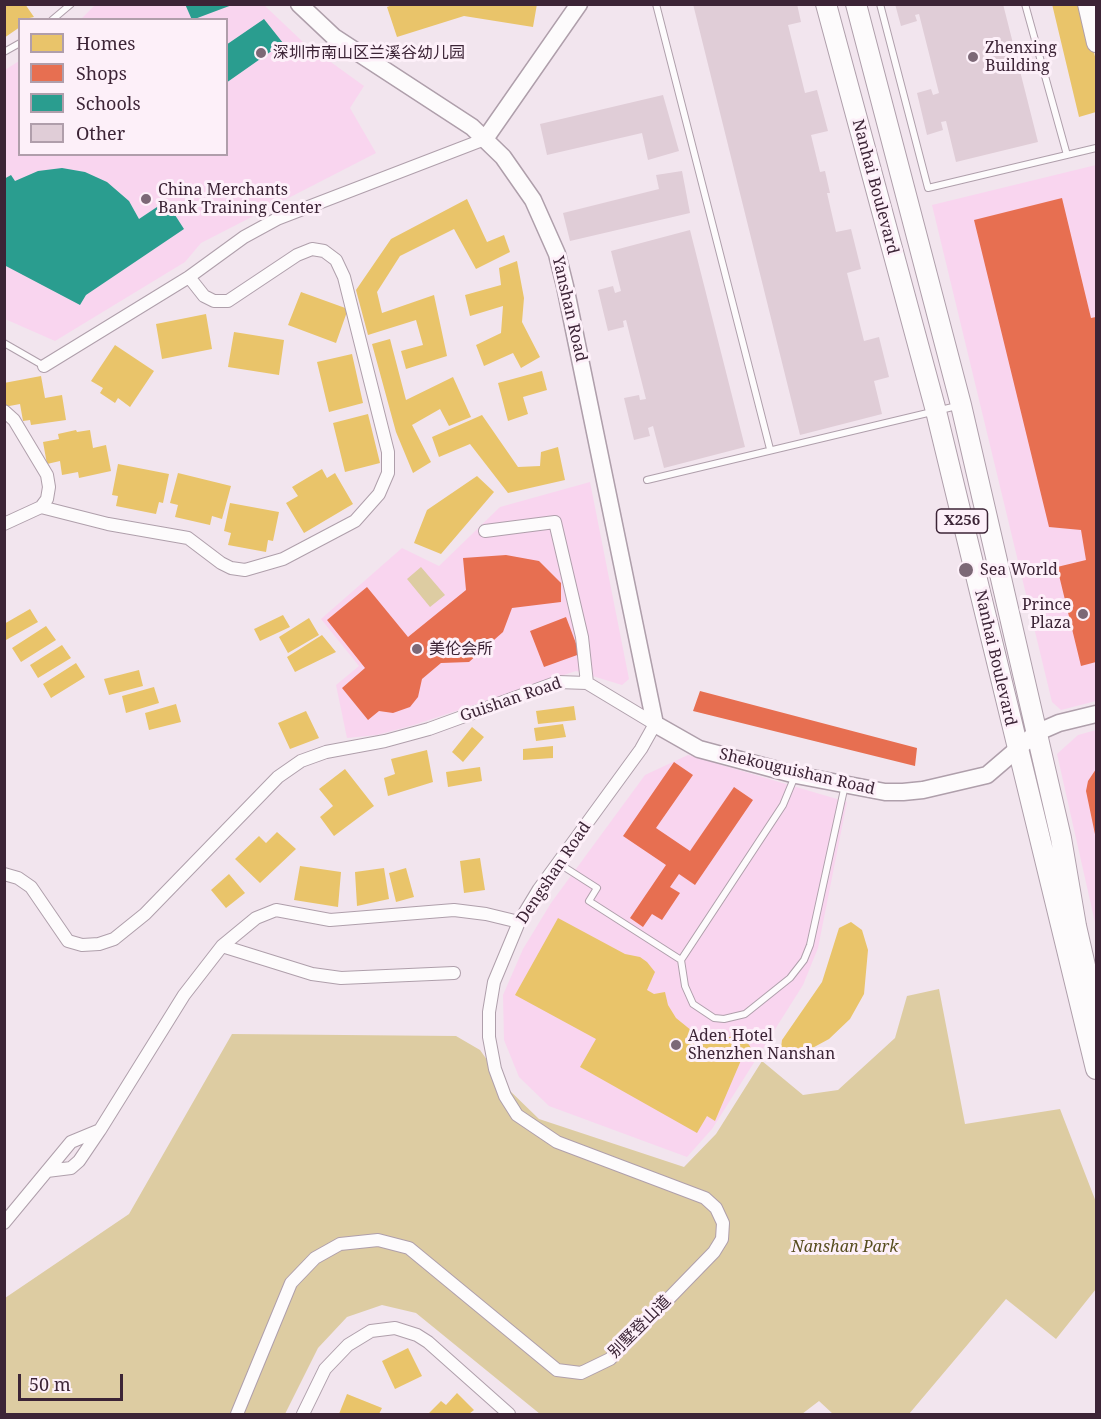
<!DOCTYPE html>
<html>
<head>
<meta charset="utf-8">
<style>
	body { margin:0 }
	#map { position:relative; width:1101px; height:1419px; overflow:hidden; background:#f2e5ee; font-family:"Noto Serif",serif }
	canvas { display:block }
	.frame { position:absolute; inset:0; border:6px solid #3c2436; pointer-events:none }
	.legend { position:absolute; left:18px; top:18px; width:210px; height:138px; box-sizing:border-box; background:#fdf0f9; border:2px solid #b09eab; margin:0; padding:8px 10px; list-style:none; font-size:18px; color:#3c2436 }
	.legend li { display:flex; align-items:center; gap:12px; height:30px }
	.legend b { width:30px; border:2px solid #b09eab }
	.scale { position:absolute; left:18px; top:1374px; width:105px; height:27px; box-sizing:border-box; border:3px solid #3c2436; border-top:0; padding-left:8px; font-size:18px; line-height:21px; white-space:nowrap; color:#3c2436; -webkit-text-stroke:4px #fdf0f9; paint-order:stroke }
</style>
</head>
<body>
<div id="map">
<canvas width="1101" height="1419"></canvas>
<div class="frame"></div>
<ul class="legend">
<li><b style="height:16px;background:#e9c46a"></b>Homes</li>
<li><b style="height:16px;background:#e76f51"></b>Shops</li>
<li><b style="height:16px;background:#2a9d8f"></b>Schools</li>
<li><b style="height:16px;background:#e0cdd7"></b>Other</li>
</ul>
<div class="scale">50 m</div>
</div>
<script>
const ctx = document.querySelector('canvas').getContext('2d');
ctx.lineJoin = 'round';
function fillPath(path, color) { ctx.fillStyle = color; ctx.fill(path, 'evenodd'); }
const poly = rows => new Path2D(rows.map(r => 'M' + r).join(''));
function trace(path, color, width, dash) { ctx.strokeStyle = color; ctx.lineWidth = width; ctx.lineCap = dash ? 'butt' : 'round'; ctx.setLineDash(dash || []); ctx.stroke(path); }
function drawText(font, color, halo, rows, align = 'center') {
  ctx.font = font + ' "Noto Serif","Noto Sans SC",serif'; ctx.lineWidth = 6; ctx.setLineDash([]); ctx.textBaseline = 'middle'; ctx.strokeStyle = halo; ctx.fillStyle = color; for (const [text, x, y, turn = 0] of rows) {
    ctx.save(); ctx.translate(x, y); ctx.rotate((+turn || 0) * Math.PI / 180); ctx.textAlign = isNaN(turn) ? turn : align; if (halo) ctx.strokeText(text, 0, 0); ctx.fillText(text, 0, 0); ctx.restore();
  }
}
const built = poly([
	[95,5,264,5,303,42,364,86,350,108,376,153,201,243,185,262,55,341,5,319,5,70,19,61,20,154,226,154,226,20,81,19],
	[1096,165,1096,701,1061,710,1052,702,932,205],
	[590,482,629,679,622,685,576,671,414,725,377,735,347,738,336,685,359,666,321,619,402,548,439,566,500,507],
	[1096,730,1096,927,1057,754,1078,735],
	[688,755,847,802,818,948,803,985,712,1129,687,1157,549,1106,519,1077,504,1040,503,995,523,949,551,903,645,775]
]);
const green = poly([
	[421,567,445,595,430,607,407,579],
	[939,989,965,1124,1060,1109,1096,1202,1096,1289,1056,1339,1006,1299,909,1414,833,1414,819,1401,802,1414,540,1414,416,1313,382,1305,347,1317,318,1348,285,1414,5,1414,5,1298,129,1214,232,1034,456,1036,480,1050,507,1088,539,1119,684,1167,716,1134,762,1061,803,1095,838,1090,895,1038,907,996]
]);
const homes = poly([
	[4,4,25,4,34,17,20,20,20,27,4,38],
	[395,4,537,4,533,27,464,16,397,37,387,7],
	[1052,4,1083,4,1096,61,1096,112,1079,117],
	[467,199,487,242,504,235,510,252,476,269,454,229,400,256,377,292,382,313,434,295,447,356,406,369,401,351,423,345,416,320,368,335,356,290,391,239],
	[517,261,524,298,522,322,540,357,521,368,513,353,484,366,476,345,501,333,503,306,470,316,465,295,501,285,499,268],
	[301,292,348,309,336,343,288,325],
	[206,314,212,349,162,359,156,324],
	[234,332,284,340,279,375,228,367],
	[390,339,406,400,453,377,471,417,449,426,440,409,412,425,431,462,413,473,396,432,372,344],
	[115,345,154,371,130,407,118,398,115,403,100,393,103,388,91,381],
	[352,354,363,403,329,412,317,362],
	[542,371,547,390,523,397,528,414,508,421,498,383],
	[41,376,45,398,62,395,66,420,31,425,30,420,23,421,20,404,4,407,4,383],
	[368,414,380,463,345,472,333,423],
	[482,415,518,467,540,466,541,452,558,447,565,480,508,493,470,444,439,457,432,437],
	[76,430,77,432,90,430,93,448,106,445,111,471,79,478,78,472,62,475,60,461,47,464,43,442,59,439,58,434],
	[118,464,169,474,163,503,159,502,156,514,116,506,118,496,112,495],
	[322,469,327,478,335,473,353,504,304,533,286,503,298,496,292,487],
	[178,473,231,486,222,519,212,516,210,525,175,517,178,505,170,503],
	[477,476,494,492,441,554,414,543,427,510],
	[230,503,279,512,273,541,268,540,266,552,228,545,231,533,224,531],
	[30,609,38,622,6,640,4,624],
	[283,615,290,627,260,641,254,629],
	[309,618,319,635,288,653,279,637],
	[46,626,56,640,21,662,12,648],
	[322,635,336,652,295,672,287,657],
	[62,645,71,658,38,678,30,665],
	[76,663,85,677,51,698,43,684],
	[139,670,143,686,109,695,104,679],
	[154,687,159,703,126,713,122,696],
	[176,704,181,722,149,730,145,713],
	[574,706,576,720,538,724,536,711],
	[306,711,319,738,290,749,278,723],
	[563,724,566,737,536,741,534,728],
	[472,727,484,737,463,762,452,752],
	[553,746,553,758,523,760,523,749],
	[427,750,433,782,388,796,384,778,395,774,391,759],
	[480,767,482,781,448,787,446,772],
	[345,769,374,806,334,836,320,817,333,806,319,789],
	[277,832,296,849,260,883,235,859,259,836,266,843],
	[480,858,485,890,464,893,460,861],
	[300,866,341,872,338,907,294,900],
	[384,868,389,899,357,906,355,872],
	[406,868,414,897,396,902,389,873],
	[229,874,245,893,226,908,211,890],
	[558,918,625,954,640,957,647,962,655,972,647,990,654,994,665,992,668,1005,676,1018,697,1035,725,1038,742,1034,751,1048,735,1054,742,1058,715,1121,707,1116,697,1133,580,1067,596,1039,515,995],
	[851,922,862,930,868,950,864,994,850,1019,829,1039,805,1052,788,1054,781,1048,782,1040,822,982,839,928],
	[408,1348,422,1376,395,1389,382,1361],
	[457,1393,474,1410,469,1414,428,1414,441,1401,446,1405],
	[347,1394,382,1408,379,1414,339,1414]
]);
const shops = poly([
	[1062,198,1091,318,1096,317,1096,662,1081,666,1057,567,1086,560,1081,530,1049,527,974,220],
	[506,555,539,561,561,583,561,602,512,608,503,632,469,662,441,663,422,679,418,697,410,707,393,713,379,711,368,720,342,688,365,668,327,620,367,587,408,637,466,590,463,558],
	[566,617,580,654,544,667,530,631],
	[700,691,917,748,915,766,693,711],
	[674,762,693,775,656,828,690,851,734,787,753,800,695,885,679,874,670,887,680,893,662,920,652,914,643,927,630,918,666,865,623,836],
	[1096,769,1096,839,1086,791,1088,781]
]);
const schools = poly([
	[185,4,232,4,232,5,192,20],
	[264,19,283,43,226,83,226,45],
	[62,168,85,172,107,182,129,201,139,219,166,201,184,229,86,295,80,305,4,265,4,179,11,175,15,181,38,171]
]);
const building = poly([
	[693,4,797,4,801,22,788,25,805,93,817,90,828,131,811,135,820,172,825,171,830,193,827,193,836,232,851,229,861,269,847,273,864,341,879,337,889,377,874,381,882,414,800,435],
	[895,4,1003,4,1038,142,956,162,946,121,941,122,943,130,927,135,917,93,931,89,933,95,939,93,919,14,915,15,917,21,901,26],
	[663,95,679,151,648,160,642,133,547,155,540,124],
	[682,171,690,213,570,241,563,213,659,189,656,175],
	[690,230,745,447,664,468,653,426,648,428,650,436,634,440,624,398,639,395,640,400,646,399,626,320,623,321,624,327,608,331,598,290,613,286,615,293,621,291,611,251]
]);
const service = poly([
	[656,4,770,449],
	[880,4,928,188,1096,148],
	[1025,4,1067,155],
	[52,20,71,4],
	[4,52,20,43],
	[4,343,44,366],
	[647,480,957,406],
	[795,776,783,805,681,960,685,986,693,1004,714,1018,724,1019,745,1014,790,978,804,960,810,945,845,785],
	[558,863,597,888,589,901,681,960]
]);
const minor = poly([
	[44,366,189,277,244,237,277,219,485,139],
	[4,411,14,420,47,475,49,487,47,499,41,507,4,524],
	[41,507,108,524,188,538,221,563,231,568,245,570,283,559,355,521,379,494,388,473,388,452,344,277,336,260,324,251,312,249,297,255,228,301,214,301,204,296,189,277],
	[485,531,555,522,582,637,587,683],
	[4,874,18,878,31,887,68,941,82,945,99,944,114,939,145,914,278,777,301,761,326,752,385,741,429,729,558,682,587,683,655,724,641,749,539,889,519,922,494,982,489,1012,489,1037,495,1069,505,1096,517,1115,557,1142,705,1198,716,1208,723,1223,722,1239,714,1252,610,1359,581,1373,557,1370,409,1248,378,1240,340,1244,315,1258,291,1283,237,1414],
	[222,946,312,974,341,978,454,973],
	[47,1171,71,1168,79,1161,100,1130],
	[4,1223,71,1142,100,1130,184,995,222,946,256,918,276,910,330,920,454,910,486,914,519,922],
	[303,1414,325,1369,348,1345,371,1331,395,1328,417,1335,428,1342,509,1414]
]);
const tertiary = poly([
	[299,4,334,37,472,127,503,157,533,200,557,254,565,286,655,724,699,749,796,775,885,792,903,792,923,790,987,775,1036,733,1059,723,1096,714],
	[485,139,579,4]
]);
const secondary = poly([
	[1087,4,1096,43]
]);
const primary = poly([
	[826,4,936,411,1096,1069],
	[856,4,961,405,1061,838,1076,926,1096,1014]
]);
const markers = [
	[261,53,6,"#7c6876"],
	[973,57,6,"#7c6876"],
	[146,199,6,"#7c6876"],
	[966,570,8,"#7c6876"],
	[1083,614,6,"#7c6876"],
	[417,649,6,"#7c6876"],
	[676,1045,6,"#7c6876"]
];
const shields = [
	[962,521,51]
];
const shieldNames = [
	["X256",962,521]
];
const poiNames = [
	["Zhenxing",985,48],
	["Building",985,66],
	["深圳市南山区兰溪谷幼儿园",273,53],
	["China Merchants",158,190],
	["Bank Training Center",158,208],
	["Sea World",980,570],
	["Prince",1071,605,"right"],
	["Plaza",1071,623,"right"],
	["美伦会所",429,649],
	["Aden Hotel",688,1036],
	["Shenzhen Nanshan",688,1054]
];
const streetNames = [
	["Nanhai Boulevard",875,187,75],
	["Yanshan Road",569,309,77],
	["Nanhai Boulevard",995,658,77],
	["Guishan Road",511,700,-19],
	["Shekouguishan Road",797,772,13],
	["Dengshan Road",554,873,-56],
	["别墅登山道",640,1327,-45]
];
const parkNames = [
	["Nanshan Park",845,1247]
];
fillPath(built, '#f9d5ef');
fillPath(green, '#ddcca2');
fillPath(homes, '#e9c46a');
fillPath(shops, '#e76f51');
fillPath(schools, '#2a9d8f');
fillPath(building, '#e0cdd7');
trace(service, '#af9fab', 8);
trace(minor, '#af9fab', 14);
trace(tertiary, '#af9fab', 19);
trace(secondary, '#af9fab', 20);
trace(primary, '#af9fab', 22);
trace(service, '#fdfbfc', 6);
trace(minor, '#fdfbfc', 12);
trace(tertiary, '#fdfbfc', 16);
trace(secondary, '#fdfbfc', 18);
trace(primary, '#fdfbfc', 20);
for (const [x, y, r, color] of markers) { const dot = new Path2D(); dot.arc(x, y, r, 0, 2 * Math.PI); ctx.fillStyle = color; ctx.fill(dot); trace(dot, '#fdf0f9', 2); }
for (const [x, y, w] of shields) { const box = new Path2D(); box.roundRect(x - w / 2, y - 12, w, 24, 4.5); ctx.fillStyle = '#fdf0f9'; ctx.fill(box); trace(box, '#3c2436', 1.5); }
drawText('bold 15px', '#3c2436', null, shieldNames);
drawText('16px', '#3c2436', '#fdf0f9', poiNames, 'left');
drawText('16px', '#3c2436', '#fdf0f9', streetNames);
drawText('italic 16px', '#574d1f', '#fdf0f9', parkNames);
</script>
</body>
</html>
